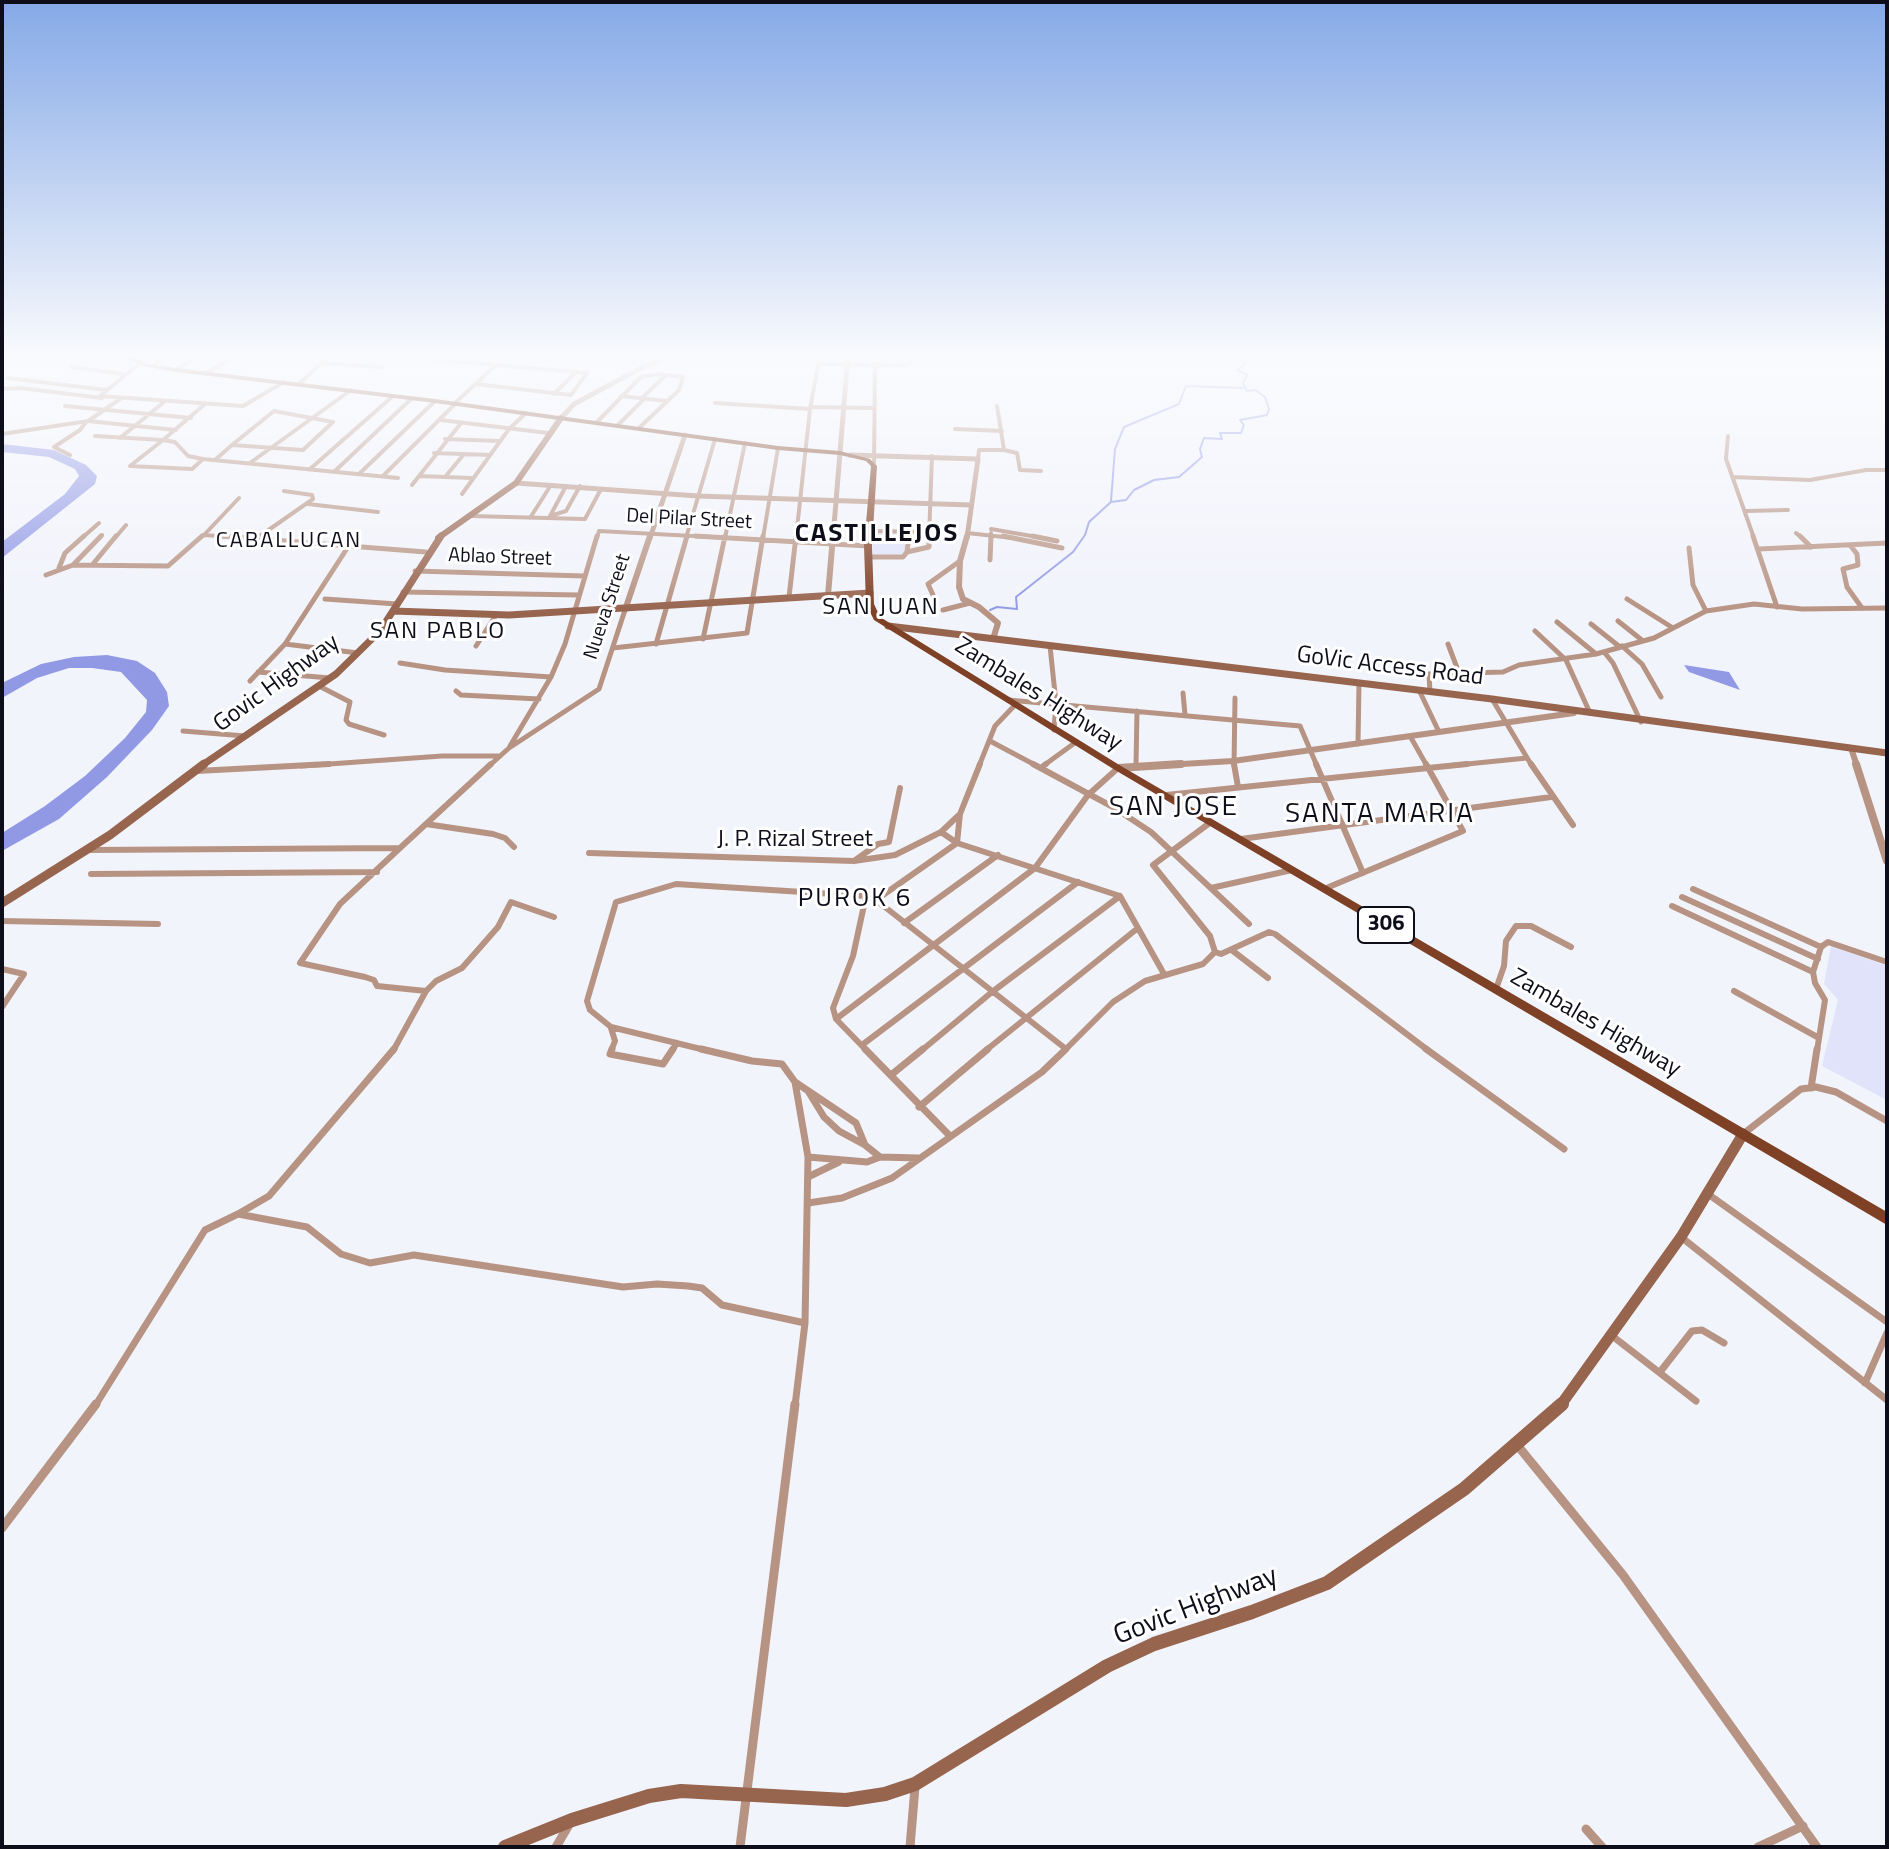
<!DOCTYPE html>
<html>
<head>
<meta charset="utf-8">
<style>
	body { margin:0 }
	#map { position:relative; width:1889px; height:1849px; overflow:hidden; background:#f2f4fb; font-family:"Titillium Web",sans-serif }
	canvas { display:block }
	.frame { position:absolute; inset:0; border:4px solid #0d0e1a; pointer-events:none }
</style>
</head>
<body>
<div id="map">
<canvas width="1889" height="1849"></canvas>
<div class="frame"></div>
</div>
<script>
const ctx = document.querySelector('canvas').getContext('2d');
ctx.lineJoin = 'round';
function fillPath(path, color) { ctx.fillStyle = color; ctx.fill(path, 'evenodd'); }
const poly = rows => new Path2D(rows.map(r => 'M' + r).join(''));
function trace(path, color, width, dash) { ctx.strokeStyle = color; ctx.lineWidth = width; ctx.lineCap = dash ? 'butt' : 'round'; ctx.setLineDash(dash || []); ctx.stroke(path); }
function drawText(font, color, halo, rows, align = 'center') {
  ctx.font = font + ' "Titillium Web",sans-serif'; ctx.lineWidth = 6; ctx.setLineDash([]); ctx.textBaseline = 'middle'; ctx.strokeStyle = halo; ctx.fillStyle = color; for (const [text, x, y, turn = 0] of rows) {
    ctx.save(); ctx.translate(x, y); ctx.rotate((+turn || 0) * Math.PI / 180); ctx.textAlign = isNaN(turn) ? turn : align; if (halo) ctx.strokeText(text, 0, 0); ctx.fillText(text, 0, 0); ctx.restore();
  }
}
const green = poly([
	[873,532,906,532,905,552,900,555,873,555],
	[1831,946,1887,966,1887,1100,1822,1066,1838,1000,1824,984]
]);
const water = poly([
	[2,444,54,450,86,465,97,476,95,484,2,558,2,542,65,494,79,476,75,469,49,457,2,452],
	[107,655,137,661,155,673,167,692,169,706,152,730,107,777,59,819,2,851,2,833,45,806,85,776,125,738,146,712,147,700,121,672,92,668,69,668,37,678,2,698,2,683,41,664,74,657],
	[1684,665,1729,672,1740,690,1689,672]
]);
const stream = poly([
	[1111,501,1115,449,1124,427,1179,404,1186,386,1243,388],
	[990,610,997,607,1017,609,1016,597,1073,552,1085,535,1089,522,1111,502,1126,500,1134,490,1154,480,1179,477,1202,457,1200,449,1204,438,1222,439,1220,433,1241,433,1244,425,1240,420,1267,415,1269,409,1265,397,1255,390,1247,391,1243,383,1247,375,1237,370,1245,364,1241,358,1244,355]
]);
const minorFar4 = poly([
	[297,355,305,356],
	[417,358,576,372,554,394],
	[141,362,100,396,243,406,284,382],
	[321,363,382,367],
	[817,364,905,365,910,363,909,355],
	[152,366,168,355],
	[71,367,123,374],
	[176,370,199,355],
	[206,373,237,355],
	[8,378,106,390],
	[299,384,330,355],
	[476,384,571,395,587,373,576,372],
	[2,389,21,388,102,398],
	[621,396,667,401],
	[643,397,666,375],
	[455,403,496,365],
	[715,403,810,409],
	[65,406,191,418],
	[997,406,1004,450,1017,453,1020,470,1041,471],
	[811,407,873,408],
	[274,411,333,422,303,450,232,445,274,411],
	[441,420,548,433],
	[88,421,120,399],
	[596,423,641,377,659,374,683,377,679,390,639,428],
	[618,425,645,398],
	[955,429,1002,431],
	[2,434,88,421,176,430],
	[95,436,163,440,205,404],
	[1728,436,1726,459,1754,538],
	[120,438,164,402],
	[445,439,500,441],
	[434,453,490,455],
	[70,455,54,447,80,430,86,422],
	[978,459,979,450,1004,450],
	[215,460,232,445],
	[250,463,351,390],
	[130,466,192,469,203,459,398,478],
	[130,466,163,440,175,442,188,456,203,459],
	[874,466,875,365],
	[310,469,393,396],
	[335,471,412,398],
	[359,474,435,401],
	[383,476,456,403],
	[419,476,472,478],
	[445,477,464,454],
	[1733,477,1810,480,1866,470,1887,470],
	[412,485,461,423],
	[462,494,509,429,526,413],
	[308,504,378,512],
	[1745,511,1788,510],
	[471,516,585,519,601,489],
	[550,516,566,511,580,486],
	[530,518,551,485],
	[549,518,566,486],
	[991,529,1043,538],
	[869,531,930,532],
	[967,533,1013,538],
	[1796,533,1802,538],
	[204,535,239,498],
	[82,538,99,523],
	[99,538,102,535],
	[115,538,126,525],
	[200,538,204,535,248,538],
	[257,538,313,499,312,495,284,491],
	[597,538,599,531,731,538],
	[686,538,715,439],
	[725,538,745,443],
	[763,538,778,448],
	[796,538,810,409,820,355],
	[908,538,909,532],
	[929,538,932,456],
	[991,538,991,533]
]);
const minorFar3 = poly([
	[222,536,426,552],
	[695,536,868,546],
	[1003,536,1062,548],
	[1032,536,1057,541],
	[1753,536,1777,607],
	[1800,536,1811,547],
	[256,539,260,536],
	[1850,545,1857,554,1858,565,1843,569,1847,587,1862,608],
	[1689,548,1693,585,1706,611],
	[1759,549,1887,543],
	[907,552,909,536],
	[869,557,903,557,907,552,929,547,929,536],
	[990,560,991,536],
	[93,564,116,536],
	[73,565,101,536],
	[59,568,65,553,84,536],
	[415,571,584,576],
	[46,575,73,565,168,566,202,536],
	[403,592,579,595],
	[933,595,928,584,960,561],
	[789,597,796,536],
	[325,599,397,604],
	[1627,599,1673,628],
	[943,610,970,603],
	[1618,621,1643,641],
	[1557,622,1596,654],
	[1591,624,1620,647],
	[1535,631,1566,660,1590,713],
	[703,639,725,536],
	[285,644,358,653],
	[656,644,687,536],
	[1448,644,1459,673],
	[476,646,496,615],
	[1050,646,1056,703,1054,730],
	[1622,646,1642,664,1661,697],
	[613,648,747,633,763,536],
	[1604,652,1613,663,1641,722],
	[400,663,445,670,551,677],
	[258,672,330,678],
	[250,681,285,644,348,547],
	[319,686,350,702,346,720,349,724,384,735],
	[1419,690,1439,732],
	[456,691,461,695,539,699],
	[1430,692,1429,674,1503,672,1519,665,1596,654,1654,638,1706,611,1754,604,1802,609,1887,608],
	[1183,693,1185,715],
	[1492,699,1532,766],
	[1008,700,1300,726,1317,766],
	[183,731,245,736],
	[1410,736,1427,766],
	[990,741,1037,766],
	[1358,744,1359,683],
	[510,746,551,677,565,644,597,536],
	[1136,765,1137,711],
	[301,766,442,756,500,756],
	[489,766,509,748,599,689,625,610],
	[979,766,995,726,1015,705],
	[1043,766,1076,742],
	[1234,766,1235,698],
	[1447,766,1527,758]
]);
const minorFar2 = poly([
	[1033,764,1113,807,1151,832,1249,924],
	[1234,764,1238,787],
	[1316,764,1363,873],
	[1531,764,1573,825],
	[1041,768,1046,764],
	[197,771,329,764],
	[1166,795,1467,764],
	[426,824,493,834,505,838,514,847],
	[941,832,957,843,960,814],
	[1241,839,1551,797],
	[400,848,340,904,300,963,365,977,374,980,377,986,426,991,436,981,462,968,498,927,511,902,554,917],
	[89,850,400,848,491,764],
	[589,853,854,861,895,855,941,832,960,814,980,764],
	[854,861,878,844,889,842,900,788],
	[91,874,377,872],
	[1211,888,1292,870],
	[1324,889,1463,831,1426,764],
	[1693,889,1821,947],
	[866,896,853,956,833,1008,836,1019,867,1051],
	[1682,897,1818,959],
	[876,900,957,843,1120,896,1164,974],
	[1672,906,1813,972],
	[2,921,158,924],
	[904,923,998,855],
	[1233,951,1268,978],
	[1215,952,1221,954,1269,932,1275,934,1429,1051],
	[2,969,24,974,2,1007],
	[1496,989,1504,966,1506,941,1516,926,1531,926,1571,947],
	[1734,991,1819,1038],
	[836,1019,1035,868,1088,795,1118,768],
	[611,1028,615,1041,611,1051],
	[862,1045,1078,882],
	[393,1051,426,991],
	[672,1051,677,1043],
	[709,1051,611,1027,590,1010,587,1001,616,902,676,884,866,896,876,900,1066,1049],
	[921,1051,992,992,1120,896],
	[985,1051,1138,928],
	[1064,1051,1113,1002,1145,981,1203,964,1215,952,1210,936,1153,865,1211,822],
	[1817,1051,1825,1000,1815,983,1813,972,1821,947,1828,942,1887,962]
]);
const minorFar1 = poly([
	[612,1049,610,1054,663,1064,673,1049],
	[701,1049,752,1061,782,1064,795,1082,856,1123,865,1145,880,1157,918,1158],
	[865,1049,949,1135],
	[1426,1049,1564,1149],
	[891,1075,923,1049],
	[1811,1088,1817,1049],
	[808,1091,824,1117,839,1131,865,1145],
	[919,1107,988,1049],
	[1743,1134,1801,1089,1816,1087,1836,1092,1887,1121],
	[808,1157,867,1162,880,1157],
	[808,1177,839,1162],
	[1708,1194,1887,1322],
	[808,1203,842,1198,892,1178,1042,1072,1066,1049],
	[238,1214,269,1196,394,1049],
	[1681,1237,1887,1400],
	[1611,1335,1696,1401],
	[1660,1372,1692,1331,1702,1330,1724,1343],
	[1865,1383,1887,1333],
	[95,1406,205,1230,238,1214,307,1227,341,1254,370,1263,414,1255,623,1287,657,1284,688,1286,702,1288,722,1305,805,1323],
	[795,1406,805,1323,808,1157,795,1082]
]);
const minor = poly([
	[1518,1446,1623,1575,1817,1847],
	[2,1528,96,1404],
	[1586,1829,1602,1847],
	[556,1847,570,1823],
	[740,1847,795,1404],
	[910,1847,915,1787],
	[1758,1847,1803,1826]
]);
const tertiaryFar2 = poly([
	[561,418,574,404,643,367,673,355],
	[850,455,978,459,967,538],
	[516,483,698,496,971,505],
	[650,538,685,435],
	[833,538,848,355]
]);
const tertiaryFar1 = poly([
	[967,536,960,561,959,587,963,599,979,607,998,623,993,639],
	[828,595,833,536],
	[625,610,650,536],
	[1851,748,1857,766],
	[1148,766,1233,761,1574,713]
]);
const tertiary = poly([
	[1856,764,1887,861],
	[1118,768,1181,764]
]);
const secondaryFar4 = poly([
	[438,538,516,483,561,418]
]);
const secondaryFar3 = poly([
	[393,611,509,615,870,593],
	[888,626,1492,699,1887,753],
	[201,766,336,674,380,631,441,536]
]);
const secondaryFar2 = poly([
	[2,903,110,835,204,764]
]);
const secondaryFar1 = poly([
	[1560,1406,1681,1237,1743,1134]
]);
const secondary = poly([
	[505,1847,572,1820,649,1796,681,1791,846,1800,885,1794,915,1784,1107,1666,1154,1644,1252,1612,1327,1583,1464,1489,1562,1404]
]);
const primary = poly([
	[119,355,127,355,147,364,176,368,435,399,778,446,840,451,870,459,877,466,872,546,874,604,880,617,1121,766,1887,1212,1887,1225,1115,770,874,620,866,604,864,546,871,466,866,461,840,455,778,450,435,403,176,372,144,366,119,355]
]);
const farStreetnames = [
	["Del Pilar Street",689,520,3],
	["Ablao Street",500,558,2],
	["Nueva Street",608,607,-72]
];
const farNeighbourhoodnames = [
	["CABALLUCAN",289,542]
];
const shields = [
	[1386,925,56]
];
const shieldNames = [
	["306",1386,925]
];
const farQuarternames = [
	["SAN JUAN",881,608],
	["SAN PABLO",438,632]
];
const streetNames = [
	["GoVic Access Road",1390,667,7],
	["Govic Highway",277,684,-36],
	["Zambales Highway",1038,695,32],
	["J. P. Rizal Street",795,840],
	["Zambales Highway",1595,1024,30]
];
const farDistrictnames = [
	["CASTILLEJOS",877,535]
];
const neighbourhoodNames = [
	["PUROK 6",855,900]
];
const quarterNames = [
	["SAN JOSE",1174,808],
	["SANTA MARIA",1380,815]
];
const nearStreetnames = [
	["Govic Highway",1196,1607,-21]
];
fillPath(green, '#e0e3fa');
fillPath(water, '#9199e5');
trace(stream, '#9199e5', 2);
trace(minorFar4, '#b79383', 4);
trace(minorFar3, '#b79383', 5);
trace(minorFar2, '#b79383', 6);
trace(minorFar1, '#b79383', 7);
trace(minor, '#b79383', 9);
trace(tertiaryFar2, '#b79383', 5);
trace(tertiaryFar1, '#b79383', 6);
trace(tertiary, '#b79383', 8);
trace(secondaryFar4, '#97644e', 6);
trace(secondaryFar3, '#97644e', 7);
trace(secondaryFar2, '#97644e', 9);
trace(secondaryFar1, '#97644e', 11);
trace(secondary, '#97644e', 14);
fillPath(primary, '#7f4126');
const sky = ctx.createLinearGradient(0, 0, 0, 614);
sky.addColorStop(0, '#85a9e7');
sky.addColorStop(0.58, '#f9fafd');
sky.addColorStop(1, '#f9fafd00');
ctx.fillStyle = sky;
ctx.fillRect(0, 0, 1889, 614);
drawText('20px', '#0d0e1a', '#fff', farStreetnames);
ctx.letterSpacing = '2px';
drawText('22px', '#0d0e1a', '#fff', farNeighbourhoodnames);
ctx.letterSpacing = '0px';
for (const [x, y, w] of shields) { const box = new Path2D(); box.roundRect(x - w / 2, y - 18, w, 36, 6); ctx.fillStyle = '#fff'; ctx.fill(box); trace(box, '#0d0e1a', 2); }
drawText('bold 22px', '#0d0e1a', null, shieldNames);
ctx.letterSpacing = '2px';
drawText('24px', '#0d0e1a', '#fff', farQuarternames);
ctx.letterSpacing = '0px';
drawText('24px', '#0d0e1a', '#fff', streetNames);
ctx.letterSpacing = '2px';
drawText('bold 26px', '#0d0e1a', '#fff', farDistrictnames);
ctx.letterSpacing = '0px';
ctx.letterSpacing = '2px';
drawText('26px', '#0d0e1a', '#fff', neighbourhoodNames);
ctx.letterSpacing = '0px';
ctx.letterSpacing = '2px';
drawText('28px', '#0d0e1a', '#fff', quarterNames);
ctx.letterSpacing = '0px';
drawText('28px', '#0d0e1a', '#fff', nearStreetnames);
</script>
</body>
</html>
